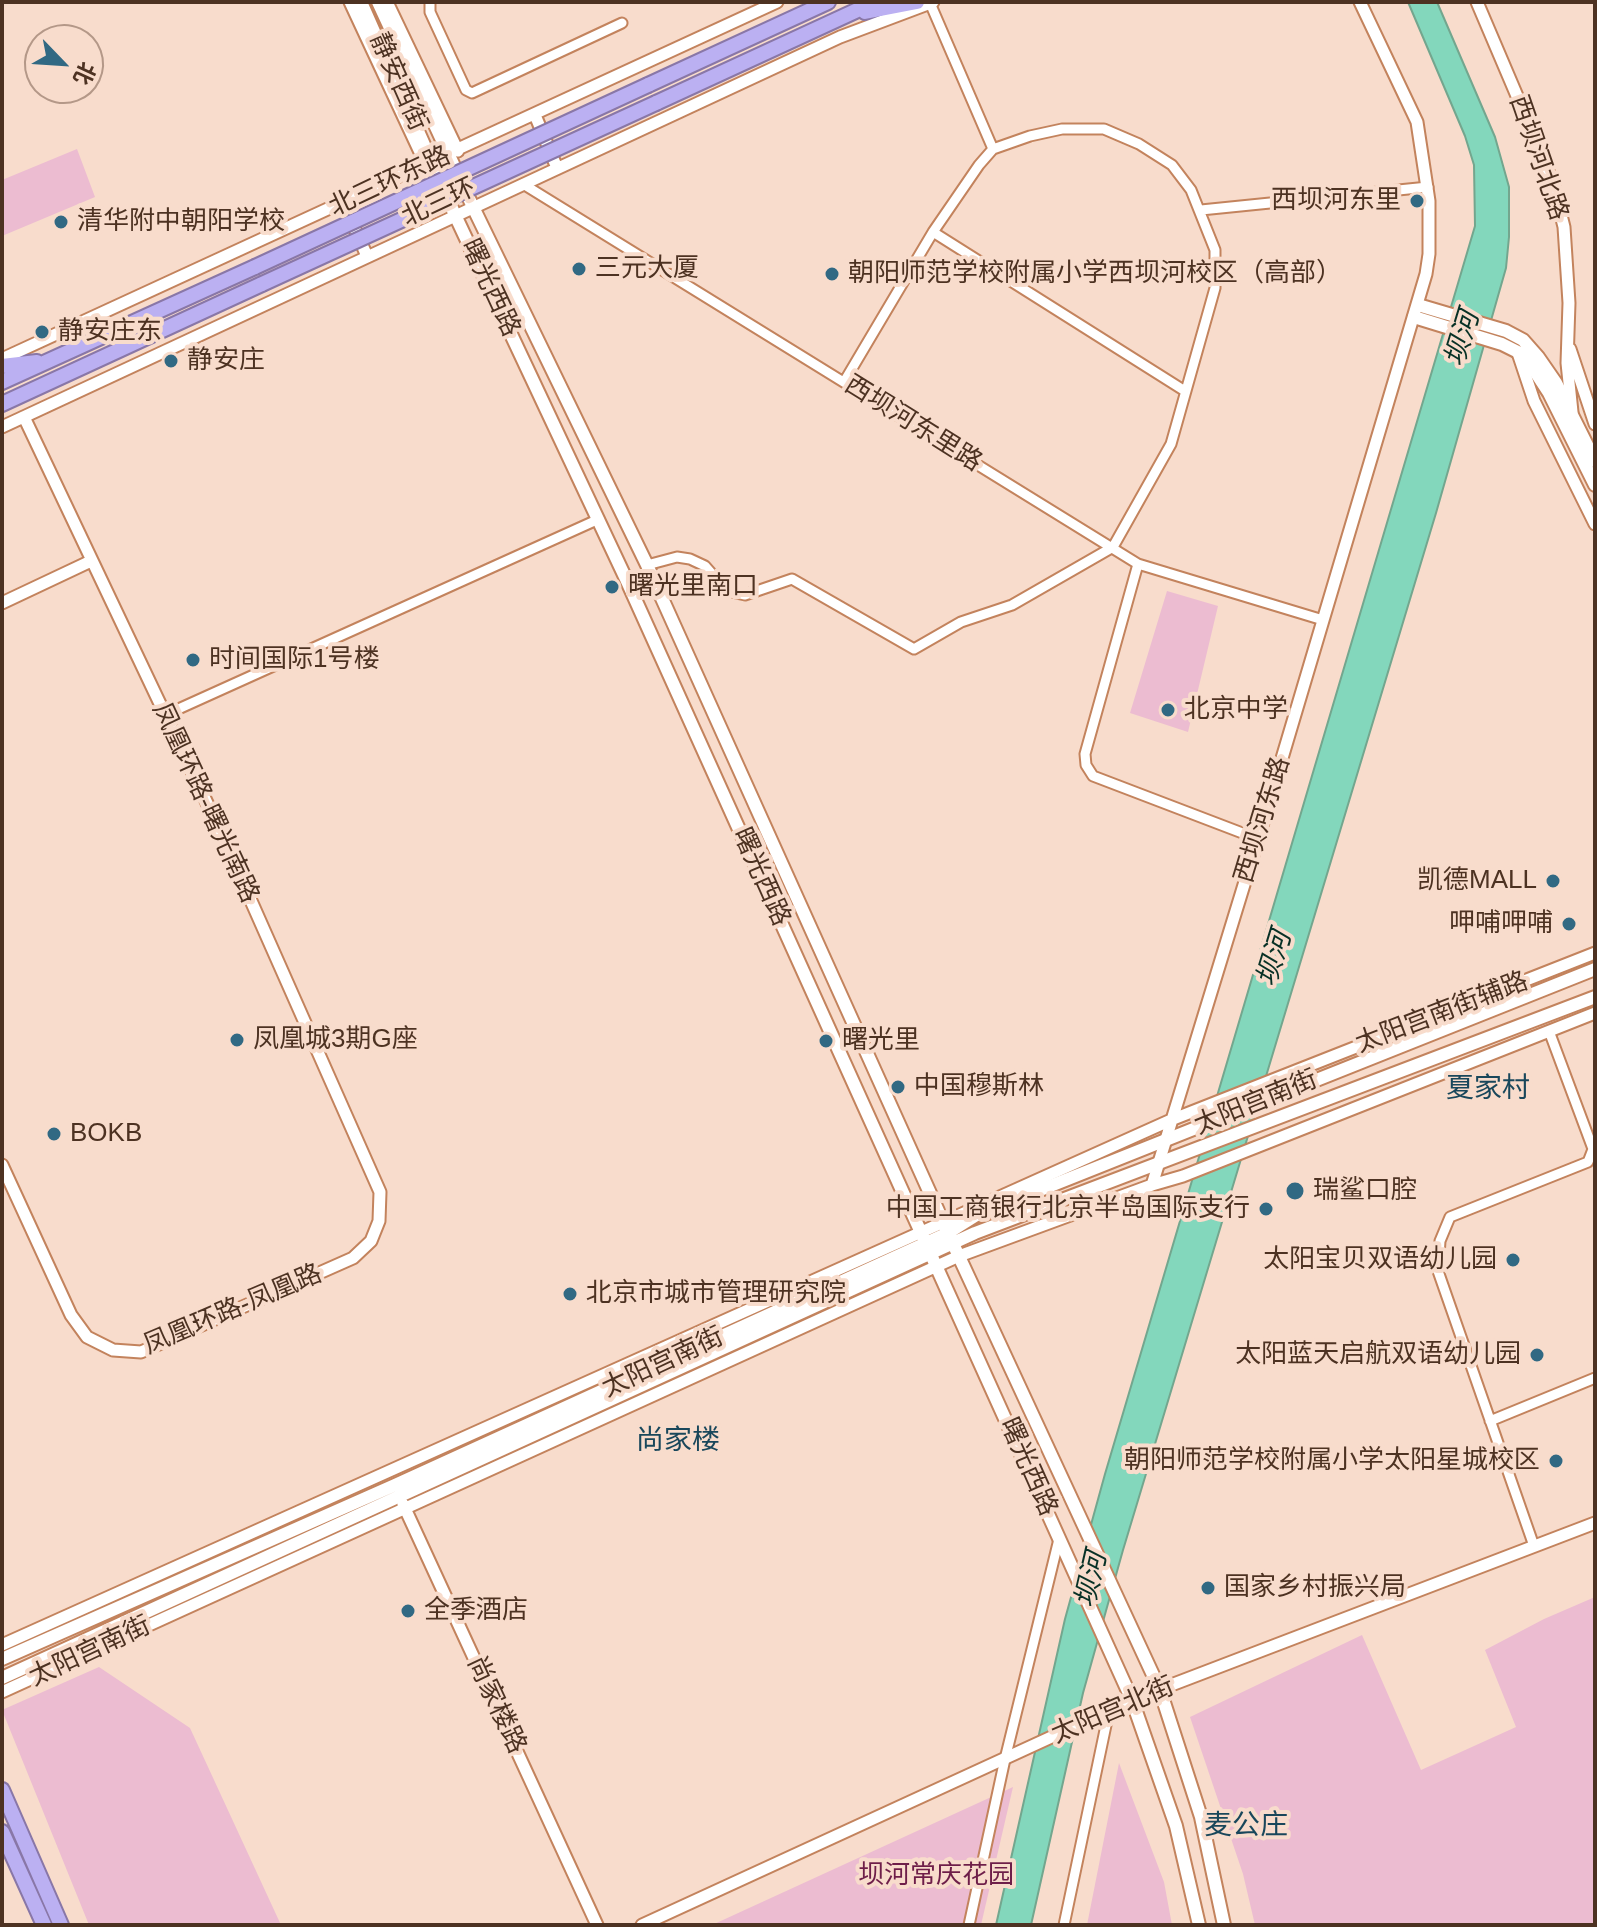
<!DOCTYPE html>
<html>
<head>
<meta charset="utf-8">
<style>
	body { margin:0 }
	#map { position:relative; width:1597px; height:1927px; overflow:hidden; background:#f8dccc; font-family:Arial,"Noto Sans SC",sans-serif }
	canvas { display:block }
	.frame { position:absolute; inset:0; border:4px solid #4d3222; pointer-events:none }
	.north { position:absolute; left:24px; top:24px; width:80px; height:80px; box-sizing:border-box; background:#f8dccc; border:2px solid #b49888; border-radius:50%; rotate:115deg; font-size:22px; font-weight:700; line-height:32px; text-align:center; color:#4d3222 }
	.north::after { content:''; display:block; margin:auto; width:28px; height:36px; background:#316983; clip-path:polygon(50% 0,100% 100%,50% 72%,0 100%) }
</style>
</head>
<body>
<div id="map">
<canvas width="1597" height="1927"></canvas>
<div class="frame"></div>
<div class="north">北</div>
</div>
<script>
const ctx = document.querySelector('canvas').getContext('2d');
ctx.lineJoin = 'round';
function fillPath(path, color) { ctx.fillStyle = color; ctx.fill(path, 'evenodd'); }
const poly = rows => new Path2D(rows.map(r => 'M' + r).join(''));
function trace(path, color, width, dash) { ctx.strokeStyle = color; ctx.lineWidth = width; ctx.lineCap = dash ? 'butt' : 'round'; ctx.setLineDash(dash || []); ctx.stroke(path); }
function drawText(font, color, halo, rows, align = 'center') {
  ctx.font = font + ' Arial,"Noto Sans SC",sans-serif'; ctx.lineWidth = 8; ctx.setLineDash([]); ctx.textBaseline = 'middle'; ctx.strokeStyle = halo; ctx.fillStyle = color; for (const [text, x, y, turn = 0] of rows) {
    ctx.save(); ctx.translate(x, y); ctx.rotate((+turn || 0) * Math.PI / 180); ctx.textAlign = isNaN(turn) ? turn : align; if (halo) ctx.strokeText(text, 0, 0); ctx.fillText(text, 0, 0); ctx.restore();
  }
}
const green = poly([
	[77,149,95,197,2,236,2,180],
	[1167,591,1218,606,1188,732,1130,713],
	[1595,1597,1595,1925,1255,1925,1243,1874,1190,1717,1362,1635,1421,1770,1516,1727,1485,1650,1544,1619],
	[99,1667,190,1728,281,1925,89,1925,2,1710],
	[1119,1763,1164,1882,1172,1925,1087,1925],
	[1013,1787,981,1925,712,1925]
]);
const water = poly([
	[1408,2,1437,2,1495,137,1509,187,1509,237,1506,268,1436,513,1123,1550,1083,1693,1031,1925,996,1925,1065,1619,1105,1474,1475,226,1474,165,1465,136,1408,2]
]);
const minor = poly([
	[430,2,430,12,466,90,472,93,622,23],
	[523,184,1138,564,1323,620],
	[1201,210,1428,187],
	[933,232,1185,391],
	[844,382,933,232,979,165,993,149],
	[1138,564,1085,754,1086,765,1093,776,1258,839],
	[647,565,677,557,690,559,705,566,727,591,745,595,792,579,914,649,961,622,1012,605,1113,547,1171,444,1215,288,1215,250,1191,190,1172,165,1139,144,1104,129,1062,129,1030,136,993,149,930,3],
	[165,715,599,519],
	[1490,1421,1595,1378],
	[1534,1546,1438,1271,1440,1241,1450,1217,1588,1162,1593,1149,1549,1031],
	[969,1925,1005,1759,1059,1539],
	[1064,1925,1109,1711]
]);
const tertiary = poly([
	[350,2,426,165],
	[387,2,458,151],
	[1477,2,1540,150,1554,187,1564,227,1569,303,1567,363,1572,412],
	[535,115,557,168],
	[343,203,367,256],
	[1570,349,1595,424],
	[1518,353,1534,401,1595,524],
	[2,359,777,2],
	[2,427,840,37,933,2],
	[2,603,91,561],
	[2,1165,71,1315,87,1337,113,1350,141,1352,353,1258,371,1241,379,1221,380,1192,217,824,24,417],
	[1152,1185,1258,839,1426,274,1429,254,1429,201,1417,122,1360,2],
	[403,1504,597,1925],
	[2,1645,1171,1120,1595,953],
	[2,1692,959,1256,1152,1185,1183,1176,1595,1013],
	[642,1925,1132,1700,1595,1523]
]);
const secondary = poly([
	[361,2,455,215,626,579,1132,1700,1176,1826,1199,1925],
	[378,2,473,207,647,565,943,1222,1160,1690,1201,1817,1224,1925],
	[1418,305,1506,331,1523,340,1538,357,1556,383,1595,461],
	[1414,317,1502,344,1518,352,1532,367,1549,393,1595,485],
	[2,1659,395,1485,948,1233,975,1216,1595,969],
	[2,1678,975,1233,1595,997]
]);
const trunk = poly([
	[865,12,917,2],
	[648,85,828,2],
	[656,103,875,2],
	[2,366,37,362],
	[2,382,255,267],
	[2,404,262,284],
	[2,1790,61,1925],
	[2,1832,44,1925]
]);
const trunkBridge = poly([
	[255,267,648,85],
	[262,284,656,103]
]);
const markers = [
	[1417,201,8,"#316983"],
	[61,222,8,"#316983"],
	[579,269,8,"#316983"],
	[832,274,8,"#316983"],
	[42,332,8,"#316983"],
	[171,361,8,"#316983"],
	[612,587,8,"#316983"],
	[193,660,8,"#316983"],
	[1168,710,8,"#316983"],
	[1553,881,8,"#316983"],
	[1569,924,8,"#316983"],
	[237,1040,8,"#316983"],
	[826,1041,8,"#316983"],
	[898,1087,8,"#316983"],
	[54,1134,8,"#316983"],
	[1295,1191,10,"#316983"],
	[1266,1209,8,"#316983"],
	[1513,1260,8,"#316983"],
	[570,1294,8,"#316983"],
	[1537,1355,8,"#316983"],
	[1556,1461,8,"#316983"],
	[1208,1588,8,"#316983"],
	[408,1611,8,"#316983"]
];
const streetNames = [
	["静安西街",398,82,66],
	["西坝河北路",1538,158,71],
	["北三环东路",390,182,-25],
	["北三环",439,203,-25],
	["曙光西路",490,288,65],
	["西坝河东里路",913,424,32],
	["凤凰环路-曙光南路",205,803,65],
	["西坝河东路",1263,820,-73],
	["曙光西路",761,877,66],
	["太阳宫南街辅路",1442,1013,-21],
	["太阳宫南街",1256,1103,-22],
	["凤凰环路-凤凰路",233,1310,-23],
	["太阳宫南街",663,1363,-25],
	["曙光西路",1028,1467,66],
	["太阳宫南街",90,1652,-25],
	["尚家楼路",496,1705,65],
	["太阳宫北街",1113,1711,-23]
];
const poiNames = [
	["西坝河东里",1401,201,"right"],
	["清华附中朝阳学校",77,222],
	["三元大厦",595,269],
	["朝阳师范学校附属小学西坝河校区（高部）",848,274],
	["静安庄东",58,332],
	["静安庄",187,361],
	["曙光里南口",628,587],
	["时间国际1号楼",209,660],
	["北京中学",1184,710],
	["凯德MALL",1537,881,"right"],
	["呷哺呷哺",1553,924,"right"],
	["凤凰城3期G座",253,1040],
	["曙光里",842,1041],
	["中国穆斯林",914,1087],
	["BOKB",70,1134],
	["瑞鲨口腔",1313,1191],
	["中国工商银行北京半岛国际支行",1250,1209,"right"],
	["太阳宝贝双语幼儿园",1497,1260,"right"],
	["北京市城市管理研究院",586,1294],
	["太阳蓝天启航双语幼儿园",1521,1355,"right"],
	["朝阳师范学校附属小学太阳星城校区",1540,1461,"right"],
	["国家乡村振兴局",1224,1588],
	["全季酒店",424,1611]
];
const parkNames = [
	["坝河常庆花园",936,1876]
];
const waterNames = [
	["坝河",1463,339,-73],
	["坝河",1275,959,-73],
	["坝河",1092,1580,-77]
];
const neighbourhoodNames = [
	["夏家村",1488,1089],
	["尚家楼",678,1441],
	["麦公庄",1246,1826]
];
fillPath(green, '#ecbcd1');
fillPath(water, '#83d7bc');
trace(water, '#73a68e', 2);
trace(minor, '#c3835d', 13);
trace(tertiary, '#c3835d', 15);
trace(secondary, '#c3835d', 16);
trace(trunk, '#8977a7', 18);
trace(minor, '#fff', 9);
trace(tertiary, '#fff', 11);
trace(secondary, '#fff', 12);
trace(trunk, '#bbb0f2', 14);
trace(trunkBridge, '#8977a7', 18, []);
trace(trunkBridge, '#bbb0f2', 14);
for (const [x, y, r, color] of markers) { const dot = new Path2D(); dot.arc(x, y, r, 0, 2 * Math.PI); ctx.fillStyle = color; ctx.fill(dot); trace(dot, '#f8dccc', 3); }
drawText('26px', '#4d3222', '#f8dccc', streetNames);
drawText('26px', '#4d3222', '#f8dccc', poiNames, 'left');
drawText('26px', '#6e1e49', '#f8dccc', parkNames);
drawText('italic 28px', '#083126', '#f8dccc', waterNames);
drawText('28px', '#19475b', '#f8dccc', neighbourhoodNames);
</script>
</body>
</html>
